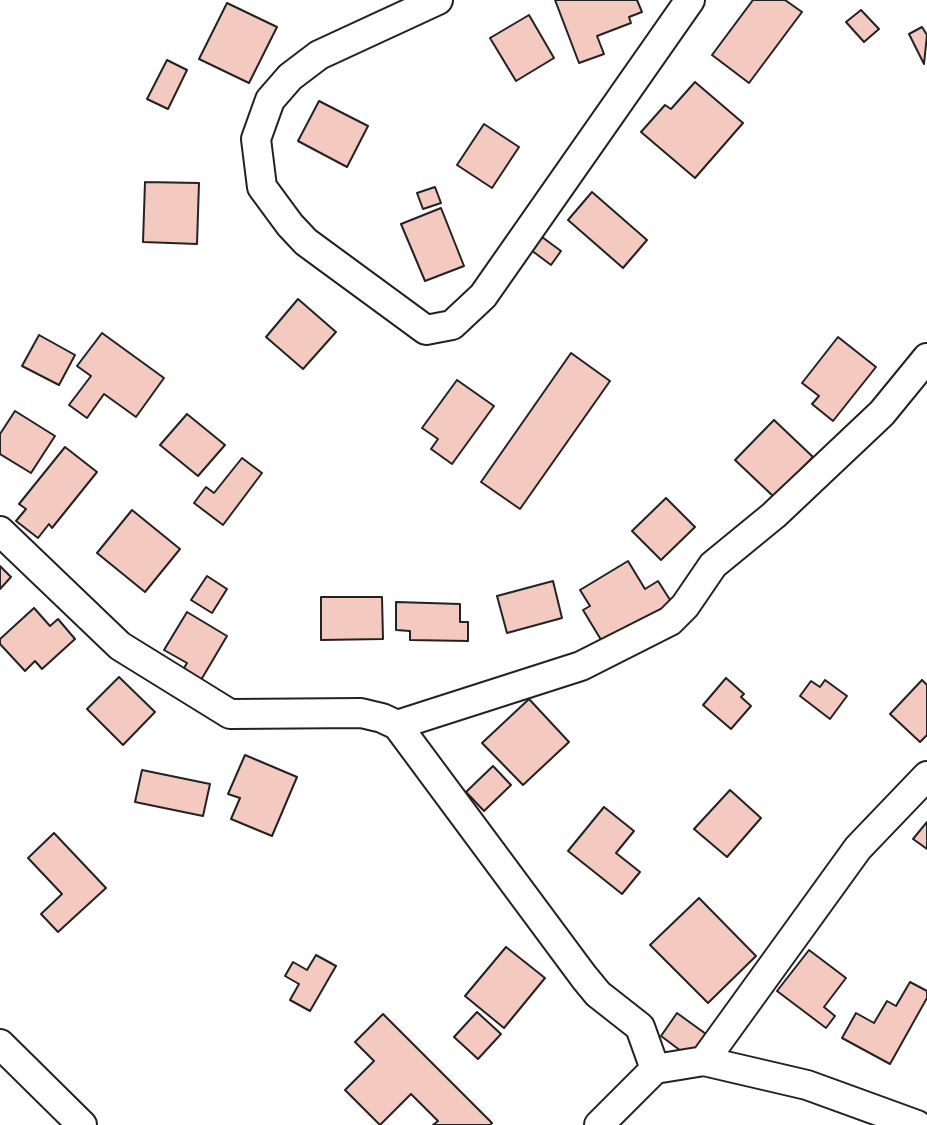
<!DOCTYPE html>
<html>
<head>
<meta charset="utf-8">
<style>
	body { margin:0 }
	canvas { display:block; background:#fff }
</style>
</head>
<body>
<canvas width="927" height="1125"></canvas>
<script>
const ctx = document.querySelector('canvas').getContext('2d');
ctx.lineJoin = 'round';
function fillPath(path, color) { ctx.fillStyle = color; ctx.fill(path, 'evenodd'); }
const poly = rows => new Path2D(rows.map(r => 'M' + r).join(''));
function trace(path, color, width, dash) { ctx.strokeStyle = color; ctx.lineWidth = width; ctx.lineCap = dash ? 'butt' : 'round'; ctx.setLineDash(dash || []); ctx.stroke(path); }
const building = poly([
	[555,0,637,0,642,12,629,17,631,23,597,36,604,54,579,63,555,0],
	[753,0,785,0,802,12,749,83,712,55,753,0],
	[227,3,277,27,249,83,199,59,227,3],
	[861,10,879,29,864,42,846,22,861,10],
	[529,15,554,58,516,81,490,38,529,15],
	[922,27,927,35,924,64,909,34,922,27],
	[167,60,187,70,168,109,147,99,167,60],
	[695,82,743,123,695,178,641,132,665,105,671,109,695,82],
	[319,101,368,126,347,167,298,141,319,101],
	[484,124,519,147,492,188,457,165,484,124],
	[145,182,199,183,197,244,143,242,145,182],
	[435,187,441,203,423,209,417,193,435,187],
	[592,192,647,240,623,268,568,220,592,192],
	[441,208,464,266,425,281,401,224,441,208],
	[542,237,561,251,551,265,531,250,542,237],
	[298,299,336,332,303,369,266,337,298,299],
	[102,333,164,378,136,417,104,394,87,418,69,405,91,376,77,366,102,333],
	[39,335,75,355,59,385,22,366,39,335],
	[838,337,876,367,833,421,812,404,819,396,802,383,838,337],
	[571,353,610,381,520,509,481,482,571,353],
	[457,380,494,406,452,464,431,449,438,439,422,428,457,380],
	[15,411,55,436,31,473,0,454,0,434,15,411],
	[187,414,225,445,198,476,160,445,187,414],
	[774,420,813,457,774,497,735,460,774,420],
	[65,447,97,472,52,528,49,524,38,538,16,521,26,509,19,504,65,447],
	[242,458,262,473,223,525,194,503,206,487,214,493,242,458],
	[666,498,695,527,661,560,632,531,666,498],
	[132,510,180,549,145,592,97,553,132,510],
	[628,561,645,589,658,581,674,606,606,648,583,610,590,606,580,590,628,561],
	[0,566,11,577,0,589,0,566],
	[207,576,227,589,212,613,191,600,207,576],
	[553,581,562,618,507,633,497,596,553,581],
	[321,597,382,597,383,639,321,640,321,597],
	[396,602,460,604,460,622,468,622,468,641,410,640,410,631,396,630,396,602],
	[34,608,50,626,58,619,75,639,42,669,35,661,25,671,0,644,0,639,34,608],
	[187,612,227,636,201,680,181,673,187,663,164,650,187,612],
	[119,677,155,712,123,745,87,709,119,677],
	[726,678,744,694,741,697,751,706,731,729,703,705,726,678],
	[825,680,847,696,830,719,800,696,811,681,820,687,825,680],
	[922,680,927,685,927,735,920,742,890,714,922,680],
	[529,699,569,742,523,785,482,743,529,699],
	[245,755,297,777,272,836,231,819,240,798,228,794,245,755],
	[493,766,511,785,484,811,466,792,493,766],
	[142,770,210,784,203,816,135,802,142,770],
	[730,790,761,818,727,857,694,829,730,790],
	[604,807,634,831,616,853,640,872,622,894,568,851,604,807],
	[927,822,927,849,913,839,927,822],
	[54,833,106,888,58,932,41,914,62,894,28,858,54,833],
	[699,898,756,956,708,1003,650,945,699,898],
	[506,947,545,978,504,1028,465,996,506,947],
	[809,950,846,978,824,1007,835,1016,826,1028,777,991,809,950],
	[316,955,336,966,310,1011,290,1000,299,984,285,976,293,962,307,970,316,955],
	[910,982,927,991,927,998,890,1064,842,1038,856,1013,874,1023,887,1001,896,1006,910,982],
	[477,1012,501,1034,478,1059,454,1037,477,1012],
	[677,1013,706,1034,689,1057,661,1036,677,1013],
	[383,1014,492,1123,490,1125,433,1125,438,1121,411,1094,380,1125,345,1090,374,1061,355,1042,383,1014]
]);
const minor = poly([
	[438,0,319,55,290,77,270,100,256,139,262,187,290,225,306,242,426,330,452,325,483,296,690,0],
	[0,531,120,646,230,714,361,713,382,718,397,725,584,977,598,994,640,1027,655,1069],
	[397,725,581,666,670,621,685,606,713,565,774,515,882,413,927,358],
	[0,1044,82,1125],
	[704,1061,858,848,927,776],
	[599,1125,655,1069,704,1061,807,1085,917,1125]
]);
fillPath(building, '#f3c9c0');
trace(building, '#222', 2);
trace(minor, '#222', 32);
trace(minor, '#fff', 28);
</script>
</body>
</html>
